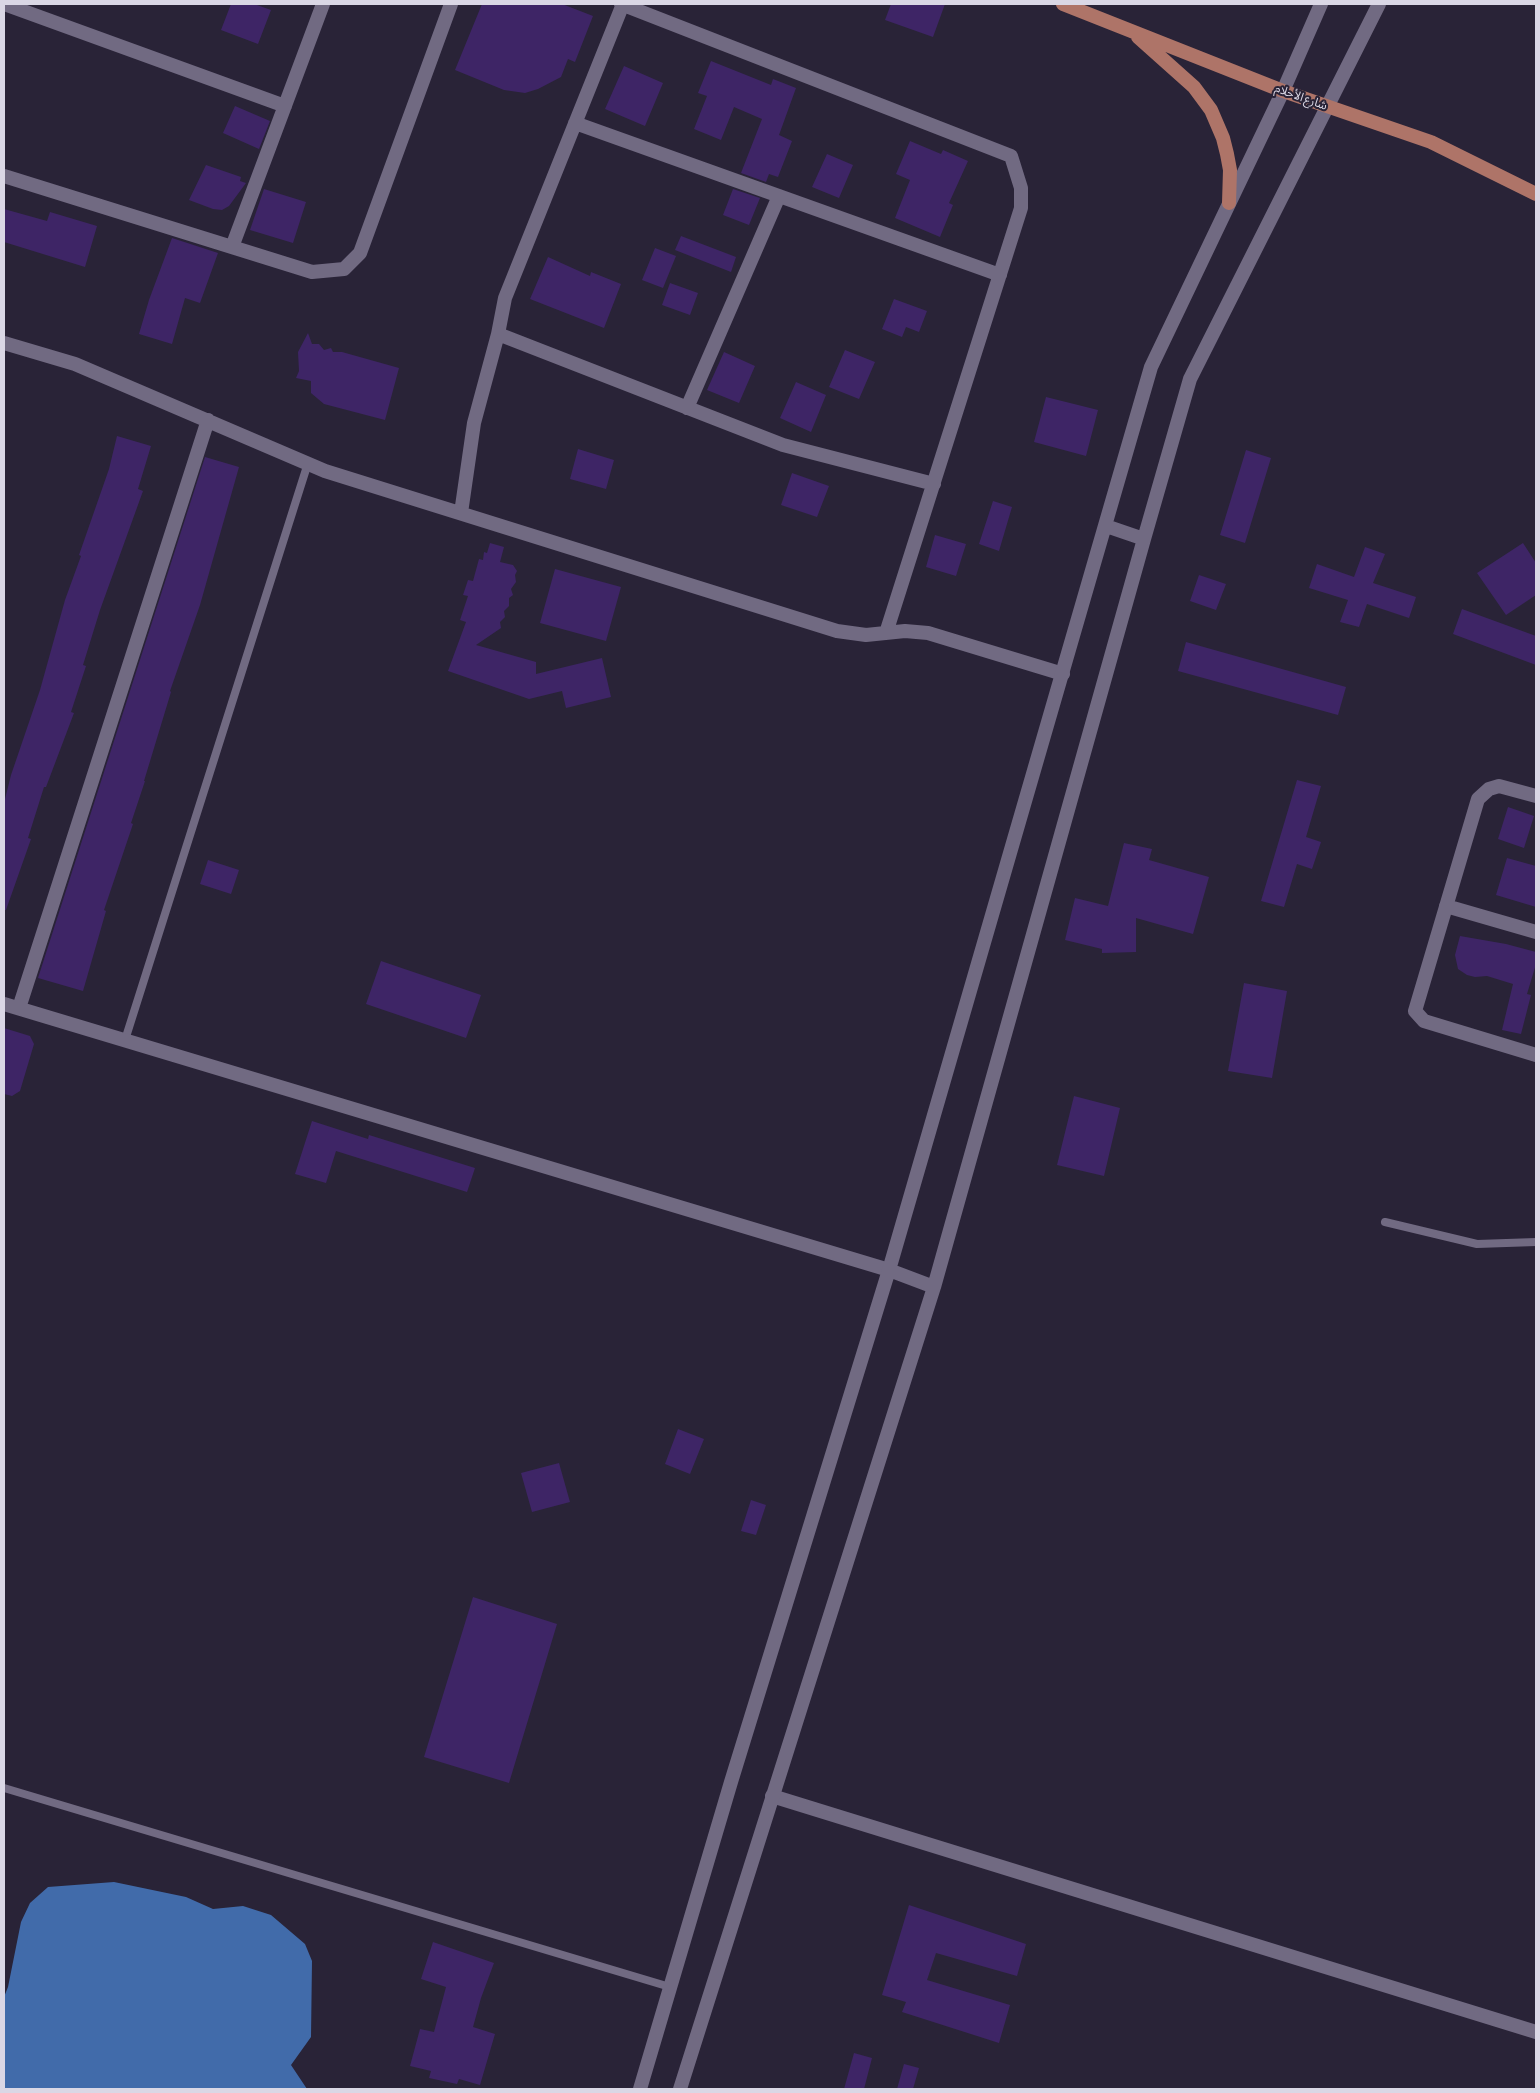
<!DOCTYPE html>
<html>
<head>
<meta charset="utf-8">
<style>
	body { margin:0 }
	#map { position:relative; width:1540px; height:2093px; overflow:hidden; background:#292337; font-family:"Asap Condensed",sans-serif }
	canvas { display:block }
	.frame { position:absolute; inset:0; border:5px solid #dad7e5; pointer-events:none }
</style>
</head>
<body>
<div id="map">
<canvas width="1540" height="2093"></canvas>
<div class="frame"></div>
</div>
<script>
const ctx = document.querySelector('canvas').getContext('2d');
ctx.lineJoin = 'round';
function fillPath(path, color) { ctx.fillStyle = color; ctx.fill(path, 'evenodd'); }
const poly = rows => new Path2D(rows.map(r => 'M' + r).join(''));
function trace(path, color, width, dash) { ctx.strokeStyle = color; ctx.lineWidth = width; ctx.lineCap = dash ? 'butt' : 'round'; ctx.setLineDash(dash || []); ctx.stroke(path); }
function drawText(font, color, halo, rows, align = 'center') {
  ctx.font = font + ' "Asap Condensed","Noto Sans Arabic",sans-serif'; ctx.lineWidth = 4; ctx.setLineDash([]); ctx.textBaseline = 'middle'; ctx.strokeStyle = halo; ctx.fillStyle = color; for (const [text, x, y, turn = 0] of rows) {
    ctx.save(); ctx.translate(x, y); ctx.rotate((+turn || 0) * Math.PI / 180); ctx.textAlign = isNaN(turn) ? turn : align; if (halo) ctx.strokeText(text, 0, 0); ctx.fillText(text, 0, 0); ctx.restore();
  }
}
const water = poly([
	[114,1882,186,1897,213,1909,243,1906,271,1915,305,1944,312,1961,311,2037,291,2065,307,2089,4,2089,4,1997,8,1987,21,1922,30,1903,48,1887]
]);
const building = poly([
	[231,4,254,4,271,10,258,44,221,30],
	[482,4,562,4,593,16,575,62,568,59,561,77,538,89,525,93,504,90,455,70],
	[891,4,945,4,933,37,885,20],
	[711,61,771,85,773,79,796,88,779,135,792,141,778,177,769,174,766,182,741,173,762,119,734,107,721,140,694,129,707,96,698,93],
	[624,66,663,83,645,126,605,109],
	[235,106,270,121,259,149,223,133],
	[910,141,941,154,943,150,968,161,949,203,953,205,940,237,895,218,910,180,896,174],
	[827,154,853,165,839,198,812,187],
	[206,165,241,177,240,181,246,183,229,206,222,210,213,209,189,200],
	[264,189,306,202,293,243,250,230],
	[733,189,760,198,749,225,723,215],
	[4,209,47,221,50,212,97,226,85,267,4,242],
	[681,236,736,257,731,272,675,250],
	[172,238,218,253,200,303,185,298,172,344,139,334,149,300],
	[655,248,676,256,663,288,642,280],
	[548,257,590,276,591,272,621,284,604,328,530,299],
	[670,283,698,293,690,315,662,305],
	[894,299,927,311,919,332,906,327,902,337,882,329],
	[308,333,312,344,319,344,324,350,331,348,333,352,342,352,399,368,385,420,324,404,311,393,311,381,296,378,299,371,298,352],
	[845,350,875,362,859,399,829,387],
	[724,352,755,366,739,403,707,390],
	[796,382,826,395,811,432,780,418],
	[1046,397,1098,410,1086,456,1034,442],
	[117,436,151,446,138,489,143,491,100,610,83,665,86,666,71,712,74,713,46,787,44,787,28,838,31,839,6,910,4,910,4,803,11,775,40,690,65,600,81,556,79,555,109,469],
	[578,449,614,460,606,489,570,479],
	[1246,450,1271,458,1245,543,1220,535],
	[205,457,239,467,200,605,170,691,171,692,144,781,145,781,131,823,133,824,104,910,106,911,83,991,38,978],
	[792,473,829,486,817,517,781,505],
	[993,501,1012,507,999,551,979,544],
	[935,535,966,544,956,576,926,567],
	[490,543,504,547,500,562,513,565,517,571,515,575,516,582,511,589,513,595,509,598,509,606,504,611,505,617,500,622,501,628,476,645,536,662,536,674,602,658,611,697,566,708,562,691,529,699,448,671,466,622,460,620,468,596,463,595,468,580,473,581,479,559,483,560,484,552,487,553],
	[1523,543,1536,563,1536,595,1506,615,1477,573],
	[1365,547,1385,554,1373,583,1416,597,1409,618,1367,604,1359,627,1340,622,1348,600,1309,588,1317,564,1354,577],
	[555,569,621,587,606,641,540,623],
	[1199,575,1226,584,1216,610,1190,601],
	[1462,609,1536,636,1536,665,1453,634],
	[1186,642,1346,687,1338,715,1178,671],
	[1297,780,1321,786,1306,837,1321,842,1312,869,1297,864,1284,907,1261,901],
	[1508,807,1534,816,1524,848,1498,839],
	[1124,843,1152,849,1149,860,1209,877,1193,934,1136,918,1136,952,1102,953,1102,949,1065,940,1075,898,1108,906],
	[1507,858,1536,866,1536,907,1496,895],
	[208,860,239,870,231,894,200,884],
	[1460,936,1506,944,1536,952,1536,964,1527,994,1531,995,1521,1034,1502,1030,1513,984,1487,976,1475,977,1467,975,1458,969,1455,955],
	[381,961,481,995,466,1038,366,1004],
	[1244,983,1287,991,1272,1078,1228,1071],
	[4,1028,30,1036,34,1044,20,1091,12,1096,4,1094],
	[1074,1096,1120,1108,1104,1176,1057,1165],
	[312,1121,368,1139,369,1135,475,1168,467,1192,336,1151,326,1183,295,1174],
	[678,1429,704,1439,690,1474,665,1464],
	[559,1463,570,1502,532,1512,521,1473],
	[751,1500,766,1505,756,1535,741,1531],
	[473,1597,557,1624,509,1783,424,1757],
	[909,1905,1026,1944,1017,1976,936,1953,927,1980,1010,2005,999,2043,902,2012,906,2002,882,1995],
	[433,1942,494,1963,481,1998,473,2027,495,2034,480,2085,459,2079,457,2084,429,2078,431,2071,410,2066,420,2029,434,2032,446,1987,421,1979],
	[854,2053,872,2058,864,2089,844,2089],
	[904,2064,919,2068,913,2089,897,2089]
]);
const service = poly([
	[125,1040,308,463],
	[1385,1222,1477,1244,1536,1242],
	[4,1788,670,1987]
]);
const minor = poly([
	[4,4,285,106],
	[621,4,1011,156,1021,188,1021,208,886,633],
	[575,123,1000,275],
	[4,176,312,272,344,269,360,253,451,4],
	[232,247,323,4],
	[498,334,783,445,934,484],
	[4,343,75,364,325,471,837,631,866,635,905,631,928,633,1063,674],
	[687,408,779,196],
	[461,513,474,423,498,334,505,298,623,4],
	[1536,796,1499,786,1489,789,1478,799,1415,1011,1424,1021,1536,1055],
	[1446,906,1536,932],
	[4,1004,889,1270],
	[19,1008,208,420],
	[772,1796,1536,2032]
]);
const secondary = poly([
	[1106,526,1144,539],
	[889,1270,934,1287],
	[640,2089,731,1782,889,1270,1151,367,1283,91,1321,4],
	[680,2089,934,1287,1144,539,1190,379,1379,4]
]);
const primary = poly([
	[1063,4,1283,91,1431,142,1536,194],
	[1138,37,1194,87,1211,110,1223,138,1227,154,1230,170,1229,203]
]);
const streetNames = [
	["شارع الأحلام",1301,97,20]
];
fillPath(water, '#416baa');
fillPath(building, '#3e2566');
trace(service, '#716a82', 8);
trace(minor, '#716a82', 14);
trace(secondary, '#716a82', 14);
trace(primary, '#ae7468', 14);
drawText('12px', '#dad7e5', '#292337', streetNames);
</script>
</body>
</html>
